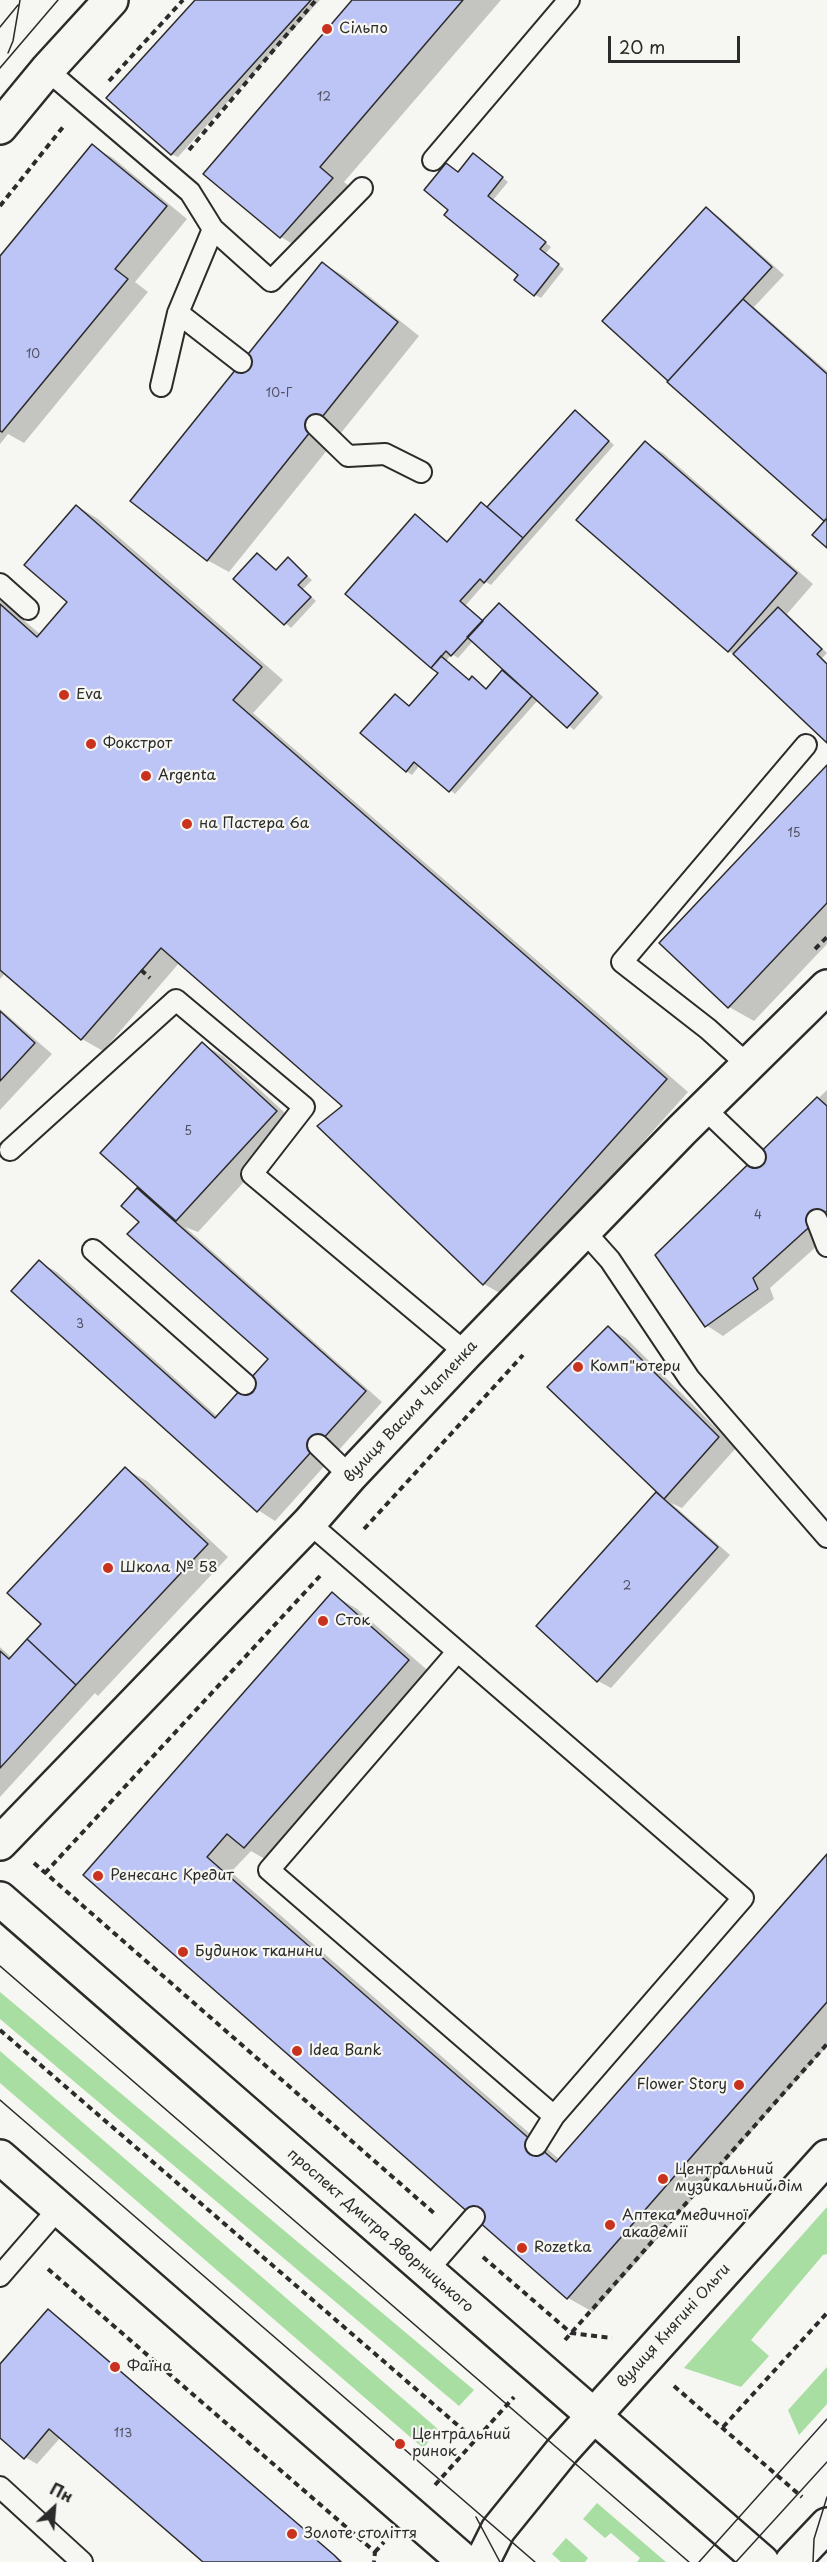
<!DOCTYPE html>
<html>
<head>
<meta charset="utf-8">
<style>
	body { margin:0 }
	#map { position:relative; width:827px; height:2562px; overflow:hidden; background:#f6f6f2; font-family:"Playpen Sans",sans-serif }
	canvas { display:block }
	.north { position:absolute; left:24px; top:2478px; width:60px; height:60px; -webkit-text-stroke:4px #f6f6f2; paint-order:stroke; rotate:26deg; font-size:16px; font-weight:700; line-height:24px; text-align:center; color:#2b2b2b }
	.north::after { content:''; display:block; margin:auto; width:21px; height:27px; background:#2b2b2b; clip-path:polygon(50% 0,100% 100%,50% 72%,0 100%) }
	.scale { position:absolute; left:608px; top:36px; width:132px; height:27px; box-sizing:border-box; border:3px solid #2b2b2b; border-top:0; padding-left:8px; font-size:18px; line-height:21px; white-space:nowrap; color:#2b2b2b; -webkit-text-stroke:4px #f6f6f2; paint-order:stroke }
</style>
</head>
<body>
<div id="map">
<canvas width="827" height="2562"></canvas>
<div class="north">Пн</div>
<div class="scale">20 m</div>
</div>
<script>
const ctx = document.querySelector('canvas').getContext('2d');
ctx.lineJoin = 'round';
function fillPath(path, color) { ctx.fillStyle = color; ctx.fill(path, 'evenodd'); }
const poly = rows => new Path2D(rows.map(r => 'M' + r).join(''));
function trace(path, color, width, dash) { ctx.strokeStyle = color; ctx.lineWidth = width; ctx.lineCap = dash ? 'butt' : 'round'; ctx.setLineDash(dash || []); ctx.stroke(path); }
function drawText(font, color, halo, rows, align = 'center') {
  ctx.font = font + ' "Playpen Sans",sans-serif'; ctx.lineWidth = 4.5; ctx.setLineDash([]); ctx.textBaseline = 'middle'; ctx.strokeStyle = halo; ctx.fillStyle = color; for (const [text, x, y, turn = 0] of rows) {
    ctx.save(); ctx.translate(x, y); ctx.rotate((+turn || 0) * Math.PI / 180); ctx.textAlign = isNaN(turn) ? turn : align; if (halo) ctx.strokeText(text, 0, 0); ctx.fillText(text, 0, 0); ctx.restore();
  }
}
const green = poly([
	[0,1992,474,2390,459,2406,0,2019],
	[0,2051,439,2430,423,2448,0,2083],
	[827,2207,827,2254,823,2255,751,2340,769,2356,741,2387,684,2368],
	[827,2367,827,2404,799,2435,788,2410],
	[597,2503,666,2562,637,2562,640,2558,611,2533,605,2538,583,2519],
	[566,2538,588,2558,585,2562,561,2562,552,2554]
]);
const shadow = poly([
	[197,0,320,0,178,157,171,154],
	[355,0,501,0,344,182,357,193,306,252,281,237],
	[92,146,113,158,187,219,135,282,148,292,24,443,8,434,0,444,0,258],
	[479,158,508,182,493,200,551,247,545,254,564,269,541,298,534,294,520,275,450,210,459,173],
	[707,209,719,217,784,275,754,307,827,371,827,546,826,521,669,382],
	[322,263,344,276,419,336,229,572,207,560],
	[575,412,614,445,491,585,486,582,465,606,484,622,499,605,505,609,603,697,574,730,538,700,455,794,420,765,412,775,406,771,401,699,410,707,440,673,448,543,482,504,488,508],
	[473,641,505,670,487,690,472,678,470,681,446,661,452,654,458,658],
	[645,443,663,453,813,584,787,614,827,653,822,658,827,663,827,741,738,656,728,651],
	[77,506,98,519,283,680,253,713,688,1092,505,1296,484,1284,344,1106,180,962,103,1051,82,1039,5,973,0,979,0,600,41,635,69,602],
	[258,555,277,571,288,559,312,580,303,589,316,601,291,628,236,579],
	[827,768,827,944,754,1021,729,1007],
	[0,1009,52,1054,0,1110],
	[202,1044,223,1056,297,1124,198,1232,185,1227,382,1402,275,1521,258,1510,39,1262,57,1272,218,1417,270,1359,141,1222,138,1190,148,1194],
	[827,1090,827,1237,770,1288,774,1299,723,1336,706,1325,657,1255],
	[608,1328,626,1338,736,1448,682,1508,671,1503,730,1555,611,1688,598,1681,656,1493,663,1497],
	[125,1469,147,1481,228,1557,98,1696,95,1693,0,1797,0,1647,12,1658,43,1624],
	[332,1594,357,1609,433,1675,270,1862,251,1851,231,1872,560,2160,827,1856,827,2046,593,2312,568,2298,86,1875],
	[48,2311,60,2318,343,2562,205,2562,61,2437,37,2464,25,2457,0,2436,0,2367]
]);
const building = poly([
	[195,0,311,0,171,155,106,98,195,0],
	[352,0,463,0,320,167,333,178,280,238,203,174,352,0],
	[92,144,167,206,115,269,128,279,2,432,0,431,0,256,92,144],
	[473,153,503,177,488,196,546,242,540,249,559,264,534,296,514,280,518,275,444,215,448,210,424,190,446,163,458,172,473,153],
	[706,207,772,267,668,381,602,321,706,207],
	[322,262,398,322,207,561,130,501,322,262],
	[743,299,827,374,827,518,824,521,667,382,743,299],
	[575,410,609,441,523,538,487,507,575,410],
	[645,441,797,573,728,652,576,520,645,441],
	[481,502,523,538,484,583,480,579,460,601,483,621,451,656,446,651,431,668,345,594,415,514,447,542,481,502],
	[76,505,262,667,233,700,667,1079,483,1285,317,1126,342,1106,161,948,81,1040,0,970,0,604,37,637,67,602,24,565,76,505],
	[827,518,827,548,812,535,827,518],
	[257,553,276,570,288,557,307,576,298,585,311,597,284,625,233,579,257,553],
	[499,603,598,693,567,728,467,637,499,603],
	[778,607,822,649,817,654,827,664,827,743,733,654,778,607],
	[441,656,469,680,472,676,486,689,502,670,532,696,449,792,414,762,406,772,360,733,395,694,409,706,438,673,431,668,441,656],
	[827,765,827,903,728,1008,659,943,827,765],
	[0,1011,35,1043,0,1081,0,1011],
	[202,1042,277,1111,176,1221,100,1153,202,1042],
	[817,1097,827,1106,827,1211,753,1278,758,1289,705,1327,655,1255,817,1097],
	[137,1188,366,1391,257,1512,11,1291,39,1260,215,1418,268,1359,127,1234,139,1222,121,1206,137,1188],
	[608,1326,719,1437,664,1499,547,1387,608,1326],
	[125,1467,208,1544,76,1685,27,1639,41,1624,7,1593,125,1467],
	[656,1492,718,1547,597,1682,536,1626,656,1492],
	[332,1592,409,1660,244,1848,227,1834,207,1857,556,2162,827,1854,827,2002,567,2299,83,1875,332,1592],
	[27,1639,76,1685,0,1768,0,1651,9,1659,27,1639],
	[48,2309,334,2555,341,2562,203,2562,49,2429,24,2459,0,2438,0,2364,48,2309]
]);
const path = poly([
	[109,81,183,0],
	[189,150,316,0],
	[0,206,63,127],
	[815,949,827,937],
	[141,970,150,978],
	[364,1529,523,1355],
	[34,1863,435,2214],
	[45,1873,320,1576],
	[0,2030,476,2441],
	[483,2257,571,2333,612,2338],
	[48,2269,375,2552,374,2562],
	[565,2340,827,2044],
	[674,2386,802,2497],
	[723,2427,827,2313],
	[435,2485,514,2397],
	[375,2552,384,2542]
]);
const service = poly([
	[47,70,190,192,213,229,178,313,161,386],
	[433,160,569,0],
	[213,229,271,281,362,188],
	[178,313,241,362],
	[316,425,348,456,385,454,421,472],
	[0,584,28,609],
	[748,1065,708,1029,622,962,806,745],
	[705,1109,755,1157],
	[10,1150,176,1000,304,1107,252,1174,466,1353],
	[817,1220,827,1246],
	[585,1232,610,1260,689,1378,827,1537],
	[93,1250,245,1384],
	[318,1445,350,1476],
	[309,1523,743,1898,554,2116,536,2145],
	[457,1652,269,1870,554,2116],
	[426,2272,474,2217],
	[0,2276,59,2208],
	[0,2487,82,2562]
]);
const minor = poly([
	[0,1843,309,1523,350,1476,466,1353,681,1131,827,987]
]);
const secondary = poly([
	[0,127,47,70,111,0]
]);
const primary = poly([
	[0,1899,762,2562],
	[0,2157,465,2562],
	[482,2562,498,2530,562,2451,827,2157],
	[792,2562,827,2525]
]);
const tram = poly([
	[0,27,18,5],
	[8,53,13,41,20,0],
	[0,68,58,0],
	[0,1966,689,2562],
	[0,2100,535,2562],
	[476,2517,500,2562],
	[699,2562,827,2419],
	[736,2562,827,2462],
	[813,2562,814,2539,827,2497]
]);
const markers = [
	[327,29,6,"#c8321e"],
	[64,695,6,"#c8321e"],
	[91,744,6,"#c8321e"],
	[146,776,6,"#c8321e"],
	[187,824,6,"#c8321e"],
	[578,1367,6,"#c8321e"],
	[108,1568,6,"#c8321e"],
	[323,1621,6,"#c8321e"],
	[98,1876,6,"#c8321e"],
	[183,1952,6,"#c8321e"],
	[297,2051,6,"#c8321e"],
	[739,2085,6,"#c8321e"],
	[663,2179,6,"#c8321e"],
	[610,2225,6,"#c8321e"],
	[522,2248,6,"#c8321e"],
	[115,2367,6,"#c8321e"],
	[400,2444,6,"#c8321e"],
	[292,2534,6,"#c8321e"]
];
const numberNames = [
	["12",324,98],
	["10",33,355],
	["10-Г",279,394],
	["15",794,834],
	["5",188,1132],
	["4",758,1216],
	["3",80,1325],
	["2",627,1587],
	["113",123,2434]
];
const poiNames = [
	["Сільпо",339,29],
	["Eva",76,695],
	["Фокстрот",103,744],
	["Argenta",158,776],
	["на Пастера 6а",199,824],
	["Комп\"ютери",590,1367],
	["Школа № 58",120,1568],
	["Сток",335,1621],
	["Ренесанс Кредит",110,1876],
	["Будинок тканини",195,1952],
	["Idea Bank",309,2051],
	["Flower Story",727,2085,"right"],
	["Центральний",675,2170],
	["музикальний дім",675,2187],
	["Аптека медичної",622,2216],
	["академії",622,2233],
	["Rozetka",534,2248],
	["Фаїна",127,2367],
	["Центральний",412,2435],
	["ринок",412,2452],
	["Золоте століття",304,2534]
];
const streetNames = [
	["вулиця Василя Чапленка",411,1412,-47],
	["проспект Дмитра Яворницького",380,2231,41],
	["вулиця Княгині Ольги",674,2326,-48]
];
fillPath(green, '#a8dea1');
fillPath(shadow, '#0003');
fillPath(building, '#bdc4f6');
trace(building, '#2b2b2b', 1.5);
trace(service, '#2b2b2b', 24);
trace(minor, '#2b2b2b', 38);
trace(secondary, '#2b2b2b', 38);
trace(primary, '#2b2b2b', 38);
trace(path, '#2b2b2b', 4, [6, 4.5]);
trace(service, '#f6f6f2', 20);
trace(minor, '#f6f6f2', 33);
trace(secondary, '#f6f6f2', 33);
trace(primary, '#f6f6f2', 33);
trace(tram, '#2b2b2b', 1.5);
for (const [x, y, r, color] of markers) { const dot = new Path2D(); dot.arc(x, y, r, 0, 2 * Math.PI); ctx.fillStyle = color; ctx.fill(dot); trace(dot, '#f6f6f2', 2); }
drawText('12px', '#50515e', null, numberNames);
drawText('15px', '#2b2b2b', '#f6f6f2', poiNames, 'left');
drawText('15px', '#2b2b2b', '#f6f6f2', streetNames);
</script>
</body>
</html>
